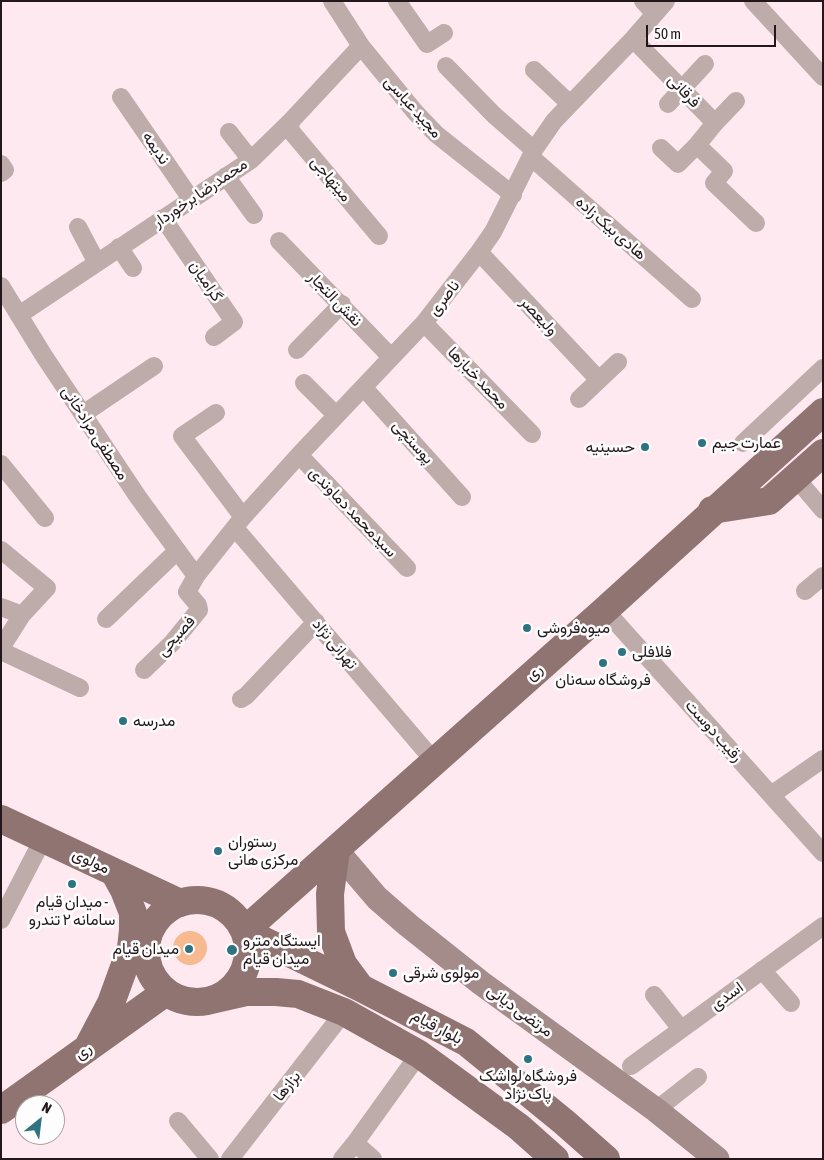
<!DOCTYPE html>
<html>
<head>
<meta charset="utf-8">
<style>
	body { margin:0 }
	#map { position:relative; width:824px; height:1160px; overflow:hidden; background:#ffe9f0; font-family:"Asap Condensed",sans-serif }
	canvas { display:block }
	.frame { position:absolute; inset:0; border:2px solid #24171b; pointer-events:none }
	.north { position:absolute; left:15px; top:1095px; width:50px; height:50px; box-sizing:border-box; background:#fdfdfd; border:1px solid #a6a1a3; border-radius:50%; rotate:29deg; font-size:14px; font-weight:700; line-height:20px; text-align:center; color:#24171b }
	.north::after { content:''; display:block; margin:auto; width:18px; height:22px; background:#2e7382; clip-path:polygon(50% 0,100% 100%,50% 72%,0 100%) }
	.scale { position:absolute; left:646px; top:25px; width:130px; height:22px; box-sizing:border-box; border:2px solid #24171b; border-top:0; padding-left:6px; font-size:15px; line-height:18px; white-space:nowrap; color:#24171b; -webkit-text-stroke:4px #fdfdfd; paint-order:stroke }
</style>
</head>
<body>
<div id="map">
<canvas width="824" height="1160"></canvas>
<div class="frame"></div>
<div class="north">N</div>
<div class="scale">50 m</div>
</div>
<script>
const ctx = document.querySelector('canvas').getContext('2d');
ctx.lineJoin = 'round';
function fillPath(path, color) { ctx.fillStyle = color; ctx.fill(path, 'evenodd'); }
const poly = rows => new Path2D(rows.map(r => 'M' + r).join(''));
function trace(path, color, width, dash) { ctx.strokeStyle = color; ctx.lineWidth = width; ctx.lineCap = dash ? 'butt' : 'round'; ctx.setLineDash(dash || []); ctx.stroke(path); }
function drawText(font, color, halo, rows, align = 'center') {
  ctx.font = font + ' "Asap Condensed",Vazirmatn,sans-serif'; ctx.lineWidth = 5; ctx.setLineDash([]); ctx.textBaseline = 'middle'; ctx.strokeStyle = halo; ctx.fillStyle = color; for (const [text, x, y, turn = 0] of rows) {
    ctx.save(); ctx.translate(x, y); ctx.rotate((+turn || 0) * Math.PI / 180); ctx.textAlign = isNaN(turn) ? turn : align; if (halo) ctx.strokeText(text, 0, 0); ctx.fillText(text, 0, 0); ctx.restore();
  }
}
const green = poly([
	'173 948a17 17 0 1 1 34 0a17 17 0 1 1-34 0Z'
]);
const street = poly([
	[332,1,361,46,415,112,436,134,513,195],
	[397,1,427,44,444,33],
	[643,1,655,14],
	[753,1,823,77],
	[633,39,715,123,697,145,678,164,661,148],
	[446,66,494,115,534,150],
	[534,70,569,103],
	[121,97,191,199],
	[668,104,705,64],
	[291,121,290,130,379,236],
	[715,123,736,101],
	[229,132,251,160],
	[697,145,724,171,714,183,756,223],
	[531,157,692,299],
	[1,164,5,170,1,173],
	[226,176,254,215],
	[163,218,234,322,214,337],
	[78,227,97,263],
	[279,241,391,357],
	[119,247,133,268],
	[479,252,599,380],
	[1,286,44,356,138,497,196,576],
	[19,315,251,160,291,121,361,46],
	[424,323,532,434],
	[297,350,342,304],
	[304,383,336,415],
	[364,388,462,497],
	[579,399,618,362],
	[216,413,182,436,243,517],
	[83,414,154,366],
	[743,443,823,368],
	[299,455,407,568],
	[1,464,45,518],
	[795,477,823,510],
	[235,528,434,761],
	[1,550,47,588,22,615,1,648],
	[805,591,823,576],
	[1,607,22,615],
	[605,610,823,853],
	[106,619,177,551],
	[1,651,80,688],
	[144,670,172,643,199,610,198,605,187,592,196,576,243,517,299,455,424,323,479,252,493,232,534,150,554,121,633,39,666,1],
	[241,699,246,696,316,622],
	[771,795,823,759],
	[1,920,43,839],
	[762,970,791,1003],
	[654,995,681,1029],
	[631,1066,823,926],
	[656,1110,698,1077],
	[178,1121,210,1159],
	[355,1143,373,1159],
	[230,1159,344,1012],
	[342,1159,355,1143,419,1054]
]);
const secondary = poly([
	[336,850,377,898,408,925,481,983,656,1110,717,1159]
]);
const primary = poly([
	[712,510,769,501,823,453],
	[1,819,180,903],
	[336,850,330,894,331,932,343,964,360,987],
	'146 951a51 51 0 1 1 102 0a51 51 0 1 1-102 0Z',
	[244,931,605,610,823,412],
	[244,931,361,988,466,1042,564,1122,606,1159],
	[215,999,246,992,276,992,298,994,344,1012,419,1054,519,1127,555,1159],
	[89,1045,111,1003,131,948,133,930,133,913,124,890,114,872],
	[1,1110,166,992]
]);
const markers = [
	[702,443,5,"#2e7382"],
	[645,447,5,"#2e7382"],
	[527,628,5,"#2e7382"],
	[622,652,5,"#2e7382"],
	[603,663,5,"#2e7382"],
	[123,721,5,"#2e7382"],
	[218,851,5,"#2e7382"],
	[72,884,5,"#2e7382"],
	[189,949,5,"#2e7382"],
	[232,950,6,"#2e7382"],
	[393,973,5,"#2e7382"],
	[528,1059,5,"#2e7382"]
];
const streetNames = [
	["فرقانی",684,91,46],
	["مجید عباسی",413,107,48],
	["ندیمه",156,148,56],
	["میتهاجی",331,179,50],
	["محمدرضا برخوردار",200,193,-34],
	["هادی بیک زاده",611,228,41],
	["گرامیان",206,281,56],
	["ناصری",444,298,-52],
	["نقش التجار",335,299,46],
	["ولیعصر",539,316,47],
	["محمد خبازها",478,378,46],
	["مصطفی مرادخانی",95,433,57],
	["پوستچی",413,442,48],
	["سیدمحمد دماوندی",353,512,46],
	["فصیحی",176,636,-48],
	["تهرانی نژاد",335,644,50],
	["ری",534,672,-41],
	["رقیب دوست",714,731,48],
	["مولوی",91,861,25],
	["اسدی",727,996,-36],
	["مرتضی دیانی",520,1011,36],
	["بلوار قیام",437,1027,28],
	["ری",83,1051,-36],
	["بزازها",287,1086,-52]
];
const poiNames = [
	["عمارت جیم",712,443],
	["حسینیه",635,447,"right"],
	["میوه‌فروشی",537,628],
	["فلافلی",632,652],
	["فروشگاه سه‌نان",603,680,"center"],
	["مدرسه",133,721],
	["رستوران",228,842],
	["مرکزی هانی",228,860],
	["میدان قیام -",72,902,"center"],
	["سامانه ۲ تندرو",72,920,"center"],
	["ایستگاه مترو",243,941],
	["میدان قیام",243,959],
	["میدان قیام",179,949,"right"],
	["مولوی شرقی",403,973],
	["فروشگاه لواشک",528,1076,"center"],
	["پاک نژاد",528,1094,"center"]
];
fillPath(green, '#f6b990');
trace(street, '#bdacaa', 18);
trace(secondary, '#a38c89', 25);
trace(primary, '#907471', 28);
for (const [x, y, r, color] of markers) { const dot = new Path2D(); dot.arc(x, y, r, 0, 2 * Math.PI); ctx.fillStyle = color; ctx.fill(dot); trace(dot, '#fdfdfd', 2); }
drawText('16px', '#24171b', '#fdfdfd', streetNames);
drawText('16px', '#24171b', '#fdfdfd', poiNames, 'left');
</script>
</body>
</html>
